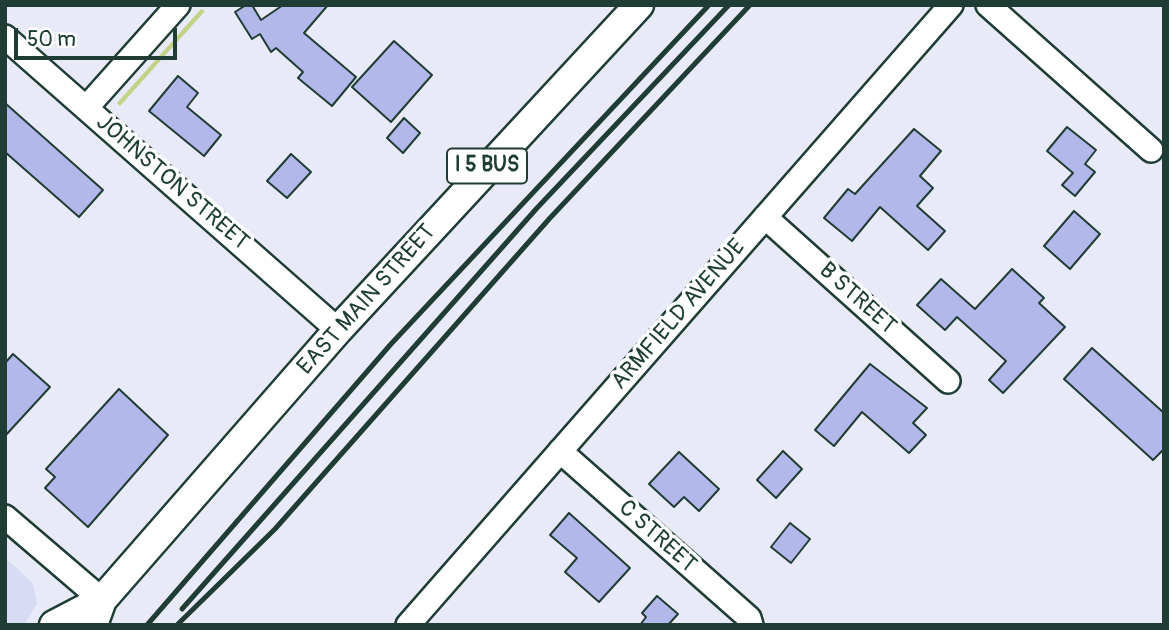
<!DOCTYPE html>
<html>
<head>
<meta charset="utf-8">
<style>
	body { margin:0 }
	#map { position:relative; width:1169px; height:630px; overflow:hidden; background:#e8eaf8; font-family:Pangolin,sans-serif }
	canvas { display:block }
	.frame { position:absolute; inset:0; border:7px solid #1f3d34; pointer-events:none }
	.scale { position:absolute; left:14px; top:28px; width:163px; height:32px; box-sizing:border-box; border:4px solid #1f3d34; border-top:0; padding-left:9px; font-size:21px; line-height:24px; white-space:nowrap; color:#1f3d34; -webkit-text-stroke:5px #fff; paint-order:stroke }
</style>
</head>
<body>
<div id="map">
<canvas width="1169" height="630"></canvas>
<div class="frame"></div>
<div class="scale">50 m</div>
</div>
<script>
const ctx = document.querySelector('canvas').getContext('2d');
ctx.lineJoin = 'round';
function fillPath(path, color) { ctx.fillStyle = color; ctx.fill(path, 'evenodd'); }
const poly = rows => new Path2D(rows.map(r => 'M' + r).join(''));
function trace(path, color, width, dash) { ctx.strokeStyle = color; ctx.lineWidth = width; ctx.lineCap = dash ? 'butt' : 'round'; ctx.setLineDash(dash || []); ctx.stroke(path); }
function drawText(font, color, halo, rows, align = 'center') {
  ctx.font = font + ' Pangolin,sans-serif'; ctx.lineWidth = 7; ctx.setLineDash([]); ctx.textBaseline = 'middle'; ctx.strokeStyle = halo; ctx.fillStyle = color; for (const [text, x, y, turn = 0] of rows) {
    ctx.save(); ctx.translate(x, y); ctx.rotate((+turn || 0) * Math.PI / 180); ctx.textAlign = isNaN(turn) ? turn : align; if (halo) ctx.strokeText(text, 0, 0); ctx.fillText(text, 0, 0); ctx.restore();
  }
}
const built = poly([
	[5,558,33,583,37,604,24,625,5,625]
]);
const green = poly([
	[201,9,205,11,120,106,117,103]
]);
const building = poly([
	[246,5,252,5,261,20,283,5,328,5,304,33,356,77,332,106,298,78,303,72,276,48,271,52,260,34,252,39,235,12,246,5],
	[394,41,432,75,391,122,352,87,394,41],
	[178,76,198,93,187,107,221,135,204,156,149,111,178,76],
	[5,103,103,190,79,217,5,152,5,103],
	[404,118,420,133,403,153,387,138,404,118],
	[1067,127,1096,150,1085,164,1095,172,1075,196,1062,185,1073,173,1047,151,1067,127],
	[914,129,941,151,920,176,933,188,917,206,945,231,928,250,880,207,852,241,824,218,848,189,855,194,914,129],
	[291,154,311,172,287,198,267,181,291,154],
	[1074,211,1100,234,1070,269,1044,246,1074,211],
	[1012,269,1044,298,1039,303,1065,327,1003,393,989,380,1006,361,957,317,945,330,917,305,941,279,975,309,1012,269],
	[1092,348,1164,413,1164,449,1153,460,1064,379,1092,348],
	[13,354,50,387,5,436,5,363,13,354],
	[870,364,927,408,913,423,926,435,909,453,862,412,834,446,815,430,870,364],
	[119,389,168,435,88,527,45,488,55,477,46,469,119,389],
	[783,451,802,469,776,498,757,480,783,451],
	[679,452,719,489,699,511,684,497,674,507,649,484,679,452],
	[569,513,630,568,599,602,565,572,577,558,550,535,569,513],
	[790,523,810,539,791,563,771,547,790,523],
	[657,596,678,614,668,625,640,625,646,617,642,613,657,596]
]);
const minor = poly([
	[988,5,1151,150],
	[5,37,338,330],
	[86,108,178,5],
	[765,217,948,381],
	[560,451,749,618,751,625],
	[5,517,102,600],
	[408,625,951,5]
]);
const major = poly([
	[54,625,102,600],
	[93,625,102,600,338,330,639,5]
]);
const rail = poly([
	[182,609,537,208,729,5],
	[147,625,391,344,709,5],
	[177,625,275,529,550,218,750,5]
]);
const shields = [
	[487,166,80]
];
const shieldNames = [
	["I 5 BUS",487,166]
];
const streetNames = [
	["JOHNSTON STREET",172,183,41],
	["B STREET",857,299,42],
	["EAST MAIN STREET",367,300,-48],
	["ARMFIELD AVENUE",679,315,-49],
	["C STREET",657,537,42]
];
fillPath(built, '#d8dbf4');
fillPath(green, '#c2d387');
fillPath(building, '#b2b8e9');
trace(building, '#1f3d34', 2);
trace(minor, '#1f3d34', 28);
trace(major, '#1f3d34', 33);
trace(minor, '#fff', 23);
trace(major, '#fff', 28);
trace(rail, '#1f3d34', 5);
for (const [x, y, w] of shields) { const box = new Path2D(); box.roundRect(x - w / 2, y - 17.5, w, 35, 5); ctx.fillStyle = '#fff'; ctx.fill(box); trace(box, '#1f3d34', 2); }
drawText('bold 21px', '#1f3d34', null, shieldNames);
drawText('23px', '#1f3d34', '#fff', streetNames);
</script>
</body>
</html>
